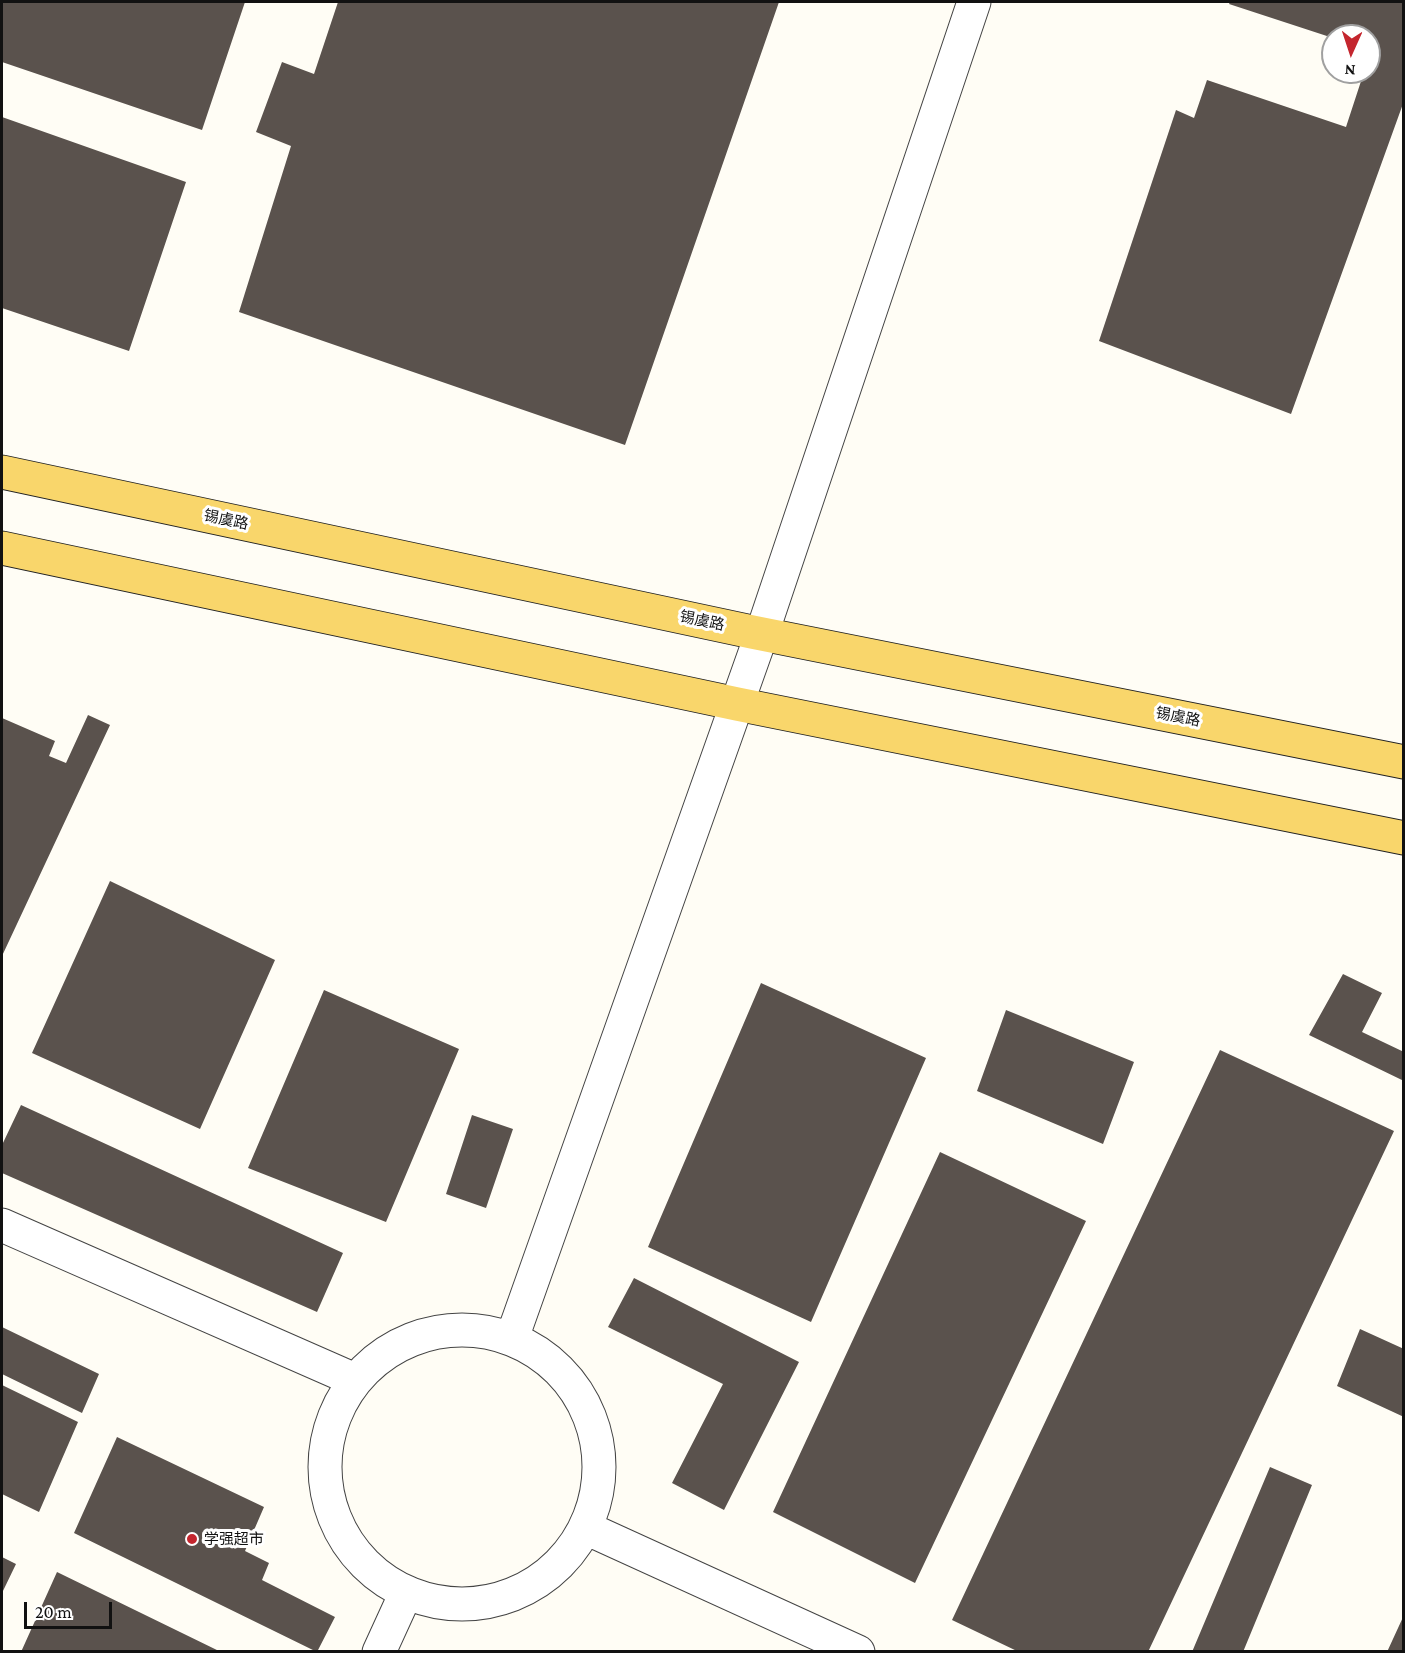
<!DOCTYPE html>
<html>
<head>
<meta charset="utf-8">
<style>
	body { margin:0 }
	#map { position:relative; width:1405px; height:1653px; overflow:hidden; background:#fffdf5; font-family:"Crimson Pro",serif }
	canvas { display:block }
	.frame { position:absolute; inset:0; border:3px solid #111; pointer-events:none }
	.north { position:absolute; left:1321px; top:24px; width:60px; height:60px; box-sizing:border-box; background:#fff; border:2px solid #a0a0a0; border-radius:50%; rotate:183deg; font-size:16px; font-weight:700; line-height:24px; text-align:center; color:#111 }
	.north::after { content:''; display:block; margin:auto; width:21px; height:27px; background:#c4262e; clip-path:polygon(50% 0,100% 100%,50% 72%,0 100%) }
	.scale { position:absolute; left:24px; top:1602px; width:88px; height:27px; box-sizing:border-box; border:3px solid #111; border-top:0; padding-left:8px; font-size:18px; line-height:21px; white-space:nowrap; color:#111; -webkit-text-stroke:4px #fff; paint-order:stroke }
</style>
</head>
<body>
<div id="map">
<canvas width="1405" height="1653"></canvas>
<div class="frame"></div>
<div class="north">N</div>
<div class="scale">20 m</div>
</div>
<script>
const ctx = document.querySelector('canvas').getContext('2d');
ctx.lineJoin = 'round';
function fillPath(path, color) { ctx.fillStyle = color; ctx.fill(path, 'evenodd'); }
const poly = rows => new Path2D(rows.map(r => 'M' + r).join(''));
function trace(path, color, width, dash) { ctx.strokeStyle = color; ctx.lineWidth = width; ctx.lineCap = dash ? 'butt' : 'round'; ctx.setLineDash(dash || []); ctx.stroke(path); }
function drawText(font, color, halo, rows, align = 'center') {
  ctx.font = font + ' "Crimson Pro","Noto Sans SC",serif'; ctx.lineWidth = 6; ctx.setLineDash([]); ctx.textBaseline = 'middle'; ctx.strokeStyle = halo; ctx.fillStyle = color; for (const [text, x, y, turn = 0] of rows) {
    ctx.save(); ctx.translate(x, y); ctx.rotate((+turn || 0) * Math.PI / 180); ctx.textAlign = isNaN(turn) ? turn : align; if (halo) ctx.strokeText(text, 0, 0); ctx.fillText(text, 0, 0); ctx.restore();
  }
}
const building = poly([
	[2,2,245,2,202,130,2,62],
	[338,2,779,2,625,445,239,312,291,146,256,132,282,62,314,74],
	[1230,2,1404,2,1404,101,1291,414,1099,341,1176,110,1194,118,1207,80,1346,127,1364,72,1369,72,1369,57,1371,50,1369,49,1369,36,1333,36,1333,38,1229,4],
	[2,117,186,182,129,351,2,308],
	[88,715,110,725,2,956,2,718,55,741,49,756,66,763],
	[110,881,275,960,200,1129,32,1053],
	[1343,974,1382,993,1362,1032,1404,1052,1404,1081,1309,1035],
	[761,983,926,1058,811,1322,648,1247],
	[324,990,459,1049,386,1222,248,1168],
	[1006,1010,1134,1062,1103,1144,977,1091],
	[1220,1050,1394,1131,1148,1652,1019,1652,952,1620],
	[21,1105,343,1253,317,1312,2,1173,2,1145],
	[472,1115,513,1129,486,1208,446,1194],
	[940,1152,1086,1221,915,1583,773,1512],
	[634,1278,799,1362,724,1510,672,1483,723,1384,608,1327],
	[2,1327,99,1374,82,1413,2,1374],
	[1360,1329,1404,1349,1404,1417,1337,1386],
	[2,1385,78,1422,39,1512,2,1494],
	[117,1437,264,1507,245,1551,269,1563,262,1580,335,1617,317,1652,74,1533],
	[1270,1467,1312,1485,1243,1652,1192,1652],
	[2,1557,16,1564,2,1593],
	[57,1572,221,1652,21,1652],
	[1404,1615,1404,1652,1387,1652]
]);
const minor = poly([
	[2,1225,355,1380],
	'325 1467a137 137 0 1 1 274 0a137 137 0 1 1-274 0Z',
	[512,1338,762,633,974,2],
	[586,1528,858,1652],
	[379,1652,406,1593]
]);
const primary = poly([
	[2,472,752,632,1404,762],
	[2,548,737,704,1404,838]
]);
const markers = [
	[192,1539,6,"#c4262e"]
];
const streetNames = [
	["锡虞路",226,520,12],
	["锡虞路",702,621,12],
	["锡虞路",1178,717,11]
];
const poiNames = [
	["学强超市",204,1539]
];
fillPath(building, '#5a524d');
trace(minor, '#444', 35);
trace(primary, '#222', 35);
trace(minor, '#fff', 33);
trace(primary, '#f9d66b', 33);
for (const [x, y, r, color] of markers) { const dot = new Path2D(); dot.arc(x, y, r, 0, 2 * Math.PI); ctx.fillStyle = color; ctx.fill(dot); trace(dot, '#fff', 2); }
drawText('15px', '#111', '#fff', streetNames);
drawText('15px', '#111', '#fff', poiNames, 'left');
</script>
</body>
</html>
